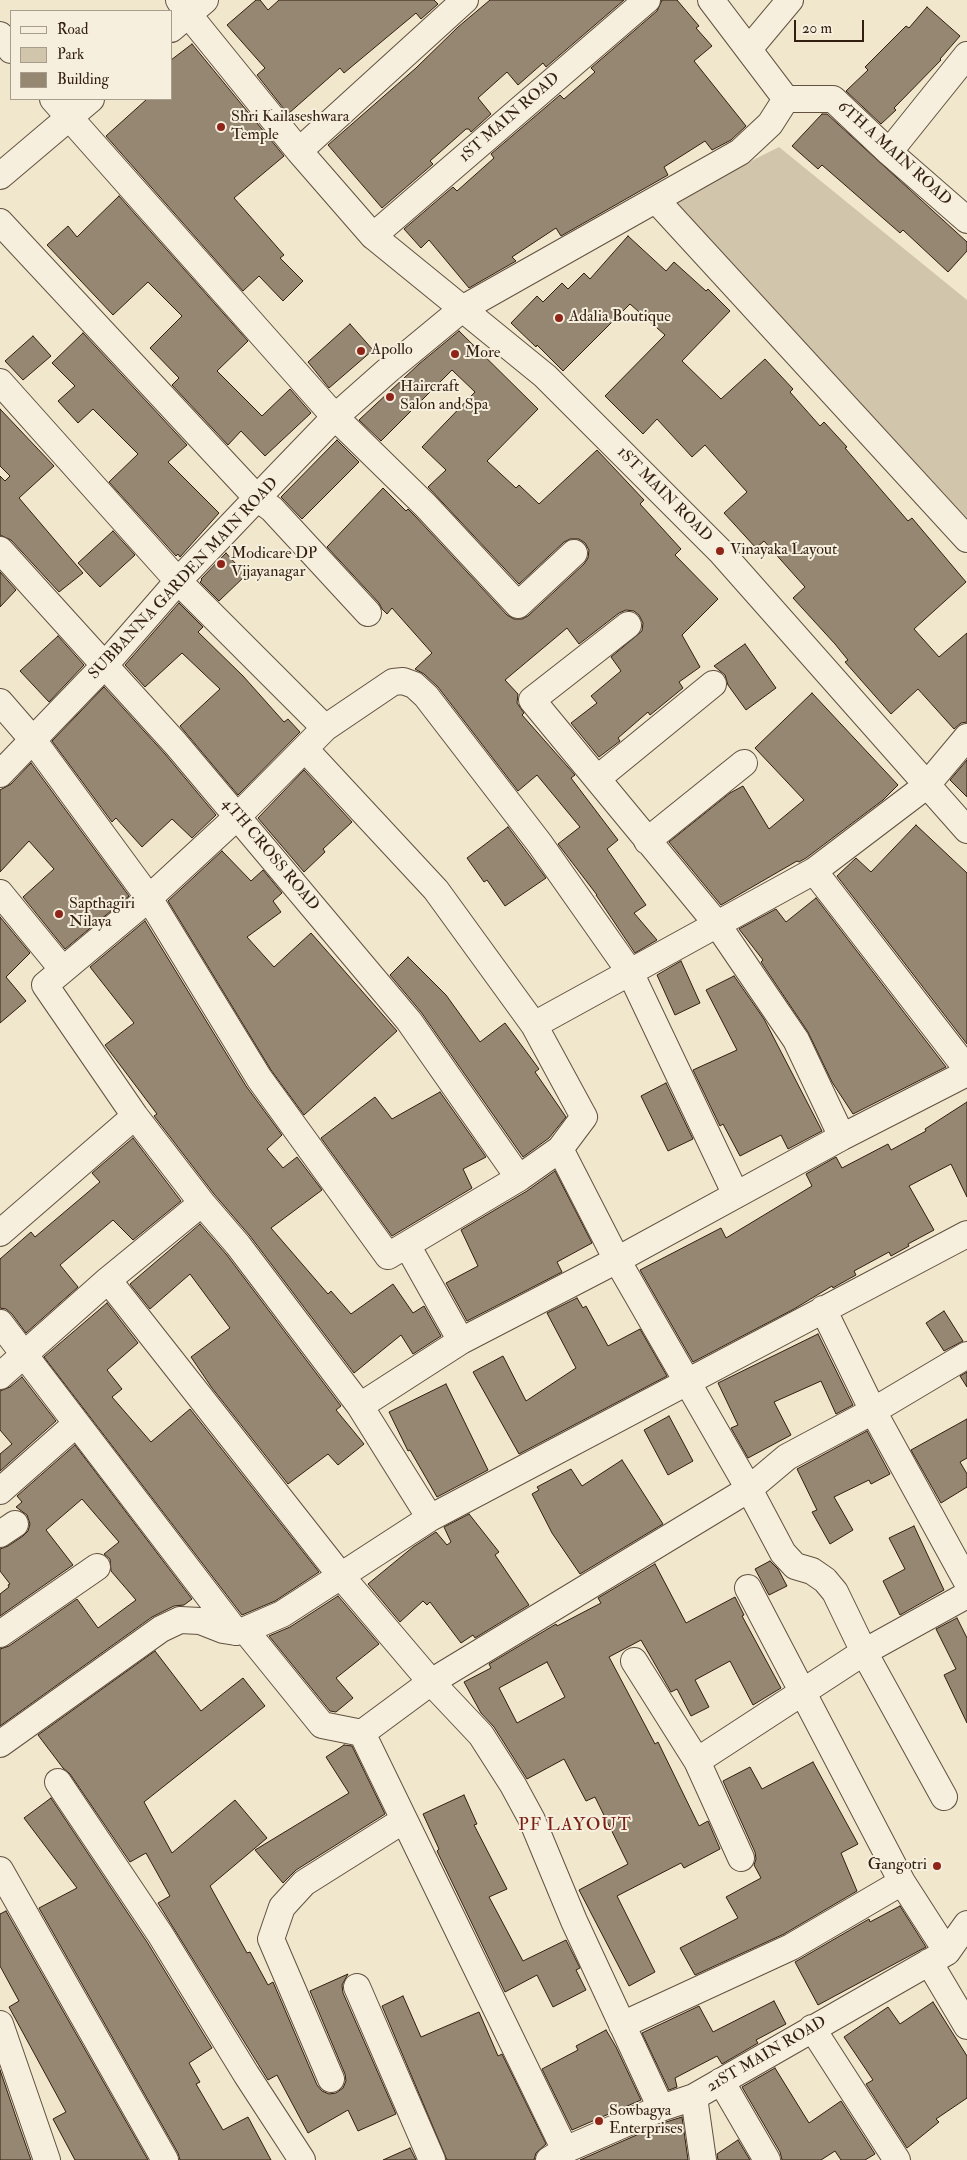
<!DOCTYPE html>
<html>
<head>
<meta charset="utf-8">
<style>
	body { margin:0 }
	#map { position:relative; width:967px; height:2160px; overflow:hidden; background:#f1e7cc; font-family:"IM FELL Double Pica",serif }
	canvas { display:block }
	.legend { position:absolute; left:10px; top:10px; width:162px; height:90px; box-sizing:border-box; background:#f6efde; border:1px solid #a89c8c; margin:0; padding:6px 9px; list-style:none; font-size:15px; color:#331f10 }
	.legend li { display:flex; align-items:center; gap:10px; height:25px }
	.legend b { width:25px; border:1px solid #a89c8c }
	.scale { position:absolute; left:794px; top:20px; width:70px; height:22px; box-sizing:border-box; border:2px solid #331f10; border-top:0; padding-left:6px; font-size:15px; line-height:18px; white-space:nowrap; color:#331f10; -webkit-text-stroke:4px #f6efde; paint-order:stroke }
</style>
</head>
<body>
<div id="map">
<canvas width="967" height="2160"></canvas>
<ul class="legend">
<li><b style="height:6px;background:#f6efde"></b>Road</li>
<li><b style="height:14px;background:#d1c5ac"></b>Park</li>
<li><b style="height:14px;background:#968772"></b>Building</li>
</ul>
<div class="scale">20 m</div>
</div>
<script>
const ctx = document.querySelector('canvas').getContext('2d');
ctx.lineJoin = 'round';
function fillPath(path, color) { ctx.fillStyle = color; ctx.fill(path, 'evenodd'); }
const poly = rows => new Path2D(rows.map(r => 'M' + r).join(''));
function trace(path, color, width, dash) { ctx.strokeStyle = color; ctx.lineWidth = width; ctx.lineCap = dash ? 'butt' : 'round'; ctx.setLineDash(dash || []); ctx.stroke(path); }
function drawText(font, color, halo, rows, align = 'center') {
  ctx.font = font + ' "IM FELL Double Pica",serif'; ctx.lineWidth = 4; ctx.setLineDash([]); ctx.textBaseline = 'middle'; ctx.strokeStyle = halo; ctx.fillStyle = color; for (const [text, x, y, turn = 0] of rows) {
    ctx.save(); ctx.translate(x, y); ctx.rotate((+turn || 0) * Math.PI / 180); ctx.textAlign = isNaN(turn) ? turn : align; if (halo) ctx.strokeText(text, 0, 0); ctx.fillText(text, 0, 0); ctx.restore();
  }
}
const green = poly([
	[779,147,967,300,967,518,672,201]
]);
const building = poly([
	[256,0,260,0,268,10,279,0,434,0,438,4,421,19,416,13,344,73,340,68,288,114,257,75,265,68,227,25,256,0],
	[490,0,624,0,546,67,543,63,518,85,507,72,478,98,491,114,471,132,469,129,466,129,430,161,433,164,382,208,328,145,416,68,458,27,490,0],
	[662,0,677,0,699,26,696,28,712,46,694,61,746,126,731,140,712,150,705,141,664,167,668,175,561,236,556,228,512,257,516,261,469,288,429,240,421,248,404,229,453,187,457,191,494,158,491,154,560,95,564,99,595,72,591,68,657,11,662,0],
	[927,7,960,36,940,59,941,60,894,108,896,110,881,124,846,91,868,70,865,67,906,26,909,28,927,7],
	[192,44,284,156,234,198,284,255,280,258,303,281,283,301,259,276,243,291,106,136,147,99,171,99,171,60,192,44],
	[822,114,827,114,967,242,967,251,948,272,903,230,900,233,822,165,818,169,792,146,822,114],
	[119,196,248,341,217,371,262,416,290,389,311,413,265,456,241,431,228,445,172,385,179,378,150,348,182,316,148,282,113,315,47,245,68,226,77,237,119,196],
	[628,236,666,271,674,262,706,291,708,289,730,311,682,361,721,399,765,359,793,389,790,392,820,426,824,422,847,447,845,448,908,521,912,518,966,582,914,629,939,657,967,633,967,722,961,723,954,729,918,689,891,714,845,662,848,660,835,644,793,598,805,587,764,541,756,548,724,513,747,492,705,445,692,457,657,419,643,434,605,396,665,335,630,304,563,371,537,345,536,347,511,323,537,296,543,302,562,283,568,289,584,273,590,279,628,236],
	[350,324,373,350,329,388,308,362,350,324],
	[459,331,538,409,487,461,516,488,519,485,539,504,597,450,644,500,640,504,681,549,675,555,718,599,682,635,700,667,679,682,683,688,650,715,648,712,618,738,620,741,599,757,571,723,597,703,591,696,621,671,611,657,642,631,643,623,639,615,634,611,626,610,619,613,579,644,567,628,505,680,518,694,517,703,524,713,522,715,575,775,571,778,618,840,607,849,646,905,634,913,657,940,635,953,596,895,597,895,558,844,580,827,537,775,518,791,438,687,424,674,415,669,432,653,392,608,387,614,382,609,379,603,327,547,383,488,406,511,408,509,415,516,507,615,514,619,522,619,528,616,584,564,588,558,589,550,585,543,579,539,570,539,564,542,519,584,428,487,446,470,422,447,475,392,452,370,381,441,359,420,419,364,459,331],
	[83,333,187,445,168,462,219,513,180,557,178,554,176,556,109,482,138,454,93,409,78,423,58,401,75,386,52,363,83,333],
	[33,336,51,356,23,380,5,361,33,336],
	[0,409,54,466,19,498,83,573,59,592,11,540,0,535,0,476,5,481,10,476,0,466,0,409],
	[337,440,359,462,302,519,281,497,337,440],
	[113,531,135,555,100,587,78,563,113,531],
	[226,553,246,575,219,601,200,582,202,580,201,579,226,553],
	[0,572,16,590,0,607,0,572],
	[179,603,203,627,198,632,243,676,284,722,288,719,300,732,238,795,180,726,220,689,182,653,145,687,125,665,179,603],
	[58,636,84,665,49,702,20,671,58,636],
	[745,644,776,688,746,710,728,685,725,675,714,666,745,644],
	[104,687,165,754,216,815,192,838,172,819,142,847,116,818,112,822,52,741,104,687],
	[812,693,898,785,883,800,806,858,799,862,797,861,721,905,669,842,730,793,743,786,769,829,804,800,755,748,812,693],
	[967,760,967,797,950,780,967,760],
	[31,763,129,896,65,949,23,897,54,869,29,841,0,872,0,790,11,784,31,763],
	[304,770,352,822,323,849,325,852,304,872,258,818,304,770],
	[916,825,967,873,967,1044,837,876,856,858,871,872,916,825],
	[508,827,546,878,505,906,487,880,484,882,467,858,508,827],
	[222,851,251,881,263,870,282,893,273,901,281,912,247,937,274,967,311,933,397,1031,304,1115,271,1070,168,901,222,851],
	[816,898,946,1067,853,1114,832,1082,808,1032,761,962,763,960,739,929,776,909,786,922,816,898],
	[0,917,30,953,6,977,26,1001,0,1023,0,917],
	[145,921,246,1086,282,1135,267,1149,283,1168,297,1157,322,1190,271,1228,328,1294,331,1291,351,1314,393,1284,413,1313,424,1306,441,1336,413,1354,401,1335,354,1373,250,1236,214,1194,154,1116,157,1114,105,1045,134,1023,90,967,145,921],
	[408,957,446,995,480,1042,505,1023,539,1069,535,1072,566,1117,549,1138,523,1157,421,1012,390,975,408,957],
	[681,961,700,1003,675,1015,657,975,681,961],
	[734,976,764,1019,822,1131,788,1149,781,1135,740,1156,723,1124,720,1126,693,1070,737,1050,706,990,734,976],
	[666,1083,693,1139,668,1151,641,1096,666,1083],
	[440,1092,486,1157,463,1169,472,1188,392,1236,321,1138,375,1097,392,1119,440,1092],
	[967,1102,967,1197,951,1164,909,1186,934,1230,908,1244,909,1246,891,1256,889,1252,854,1271,856,1275,838,1285,833,1288,832,1286,794,1309,693,1362,640,1270,721,1228,726,1238,812,1186,806,1174,836,1157,842,1168,888,1144,891,1150,926,1131,925,1129,967,1102],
	[133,1138,181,1201,133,1240,113,1220,60,1265,78,1287,26,1333,12,1314,6,1309,0,1308,0,1259,31,1232,35,1237,100,1182,92,1173,133,1138],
	[555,1171,592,1243,557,1262,562,1272,467,1321,446,1283,478,1266,461,1230,527,1191,555,1171],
	[200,1224,226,1254,341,1406,336,1410,364,1444,338,1465,328,1454,288,1484,212,1388,191,1357,230,1328,190,1274,150,1309,130,1284,200,1224],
	[577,1298,583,1308,586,1306,608,1346,640,1329,667,1376,519,1454,473,1372,503,1356,526,1401,576,1368,547,1313,577,1298],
	[107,1303,138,1343,107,1370,122,1389,112,1397,151,1442,190,1409,319,1572,275,1601,242,1615,44,1357,107,1303],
	[944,1311,963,1341,944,1351,926,1323,944,1311],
	[818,1334,853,1405,836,1414,821,1381,774,1402,791,1435,748,1458,731,1428,738,1425,718,1383,818,1334],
	[967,1372,967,1387,960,1376,967,1372],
	[22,1377,56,1421,0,1471,0,1454,12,1444,0,1430,0,1391,10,1387,22,1377],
	[446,1384,488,1470,437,1497,410,1450,408,1451,389,1412,446,1384],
	[669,1416,693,1461,668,1475,644,1430,669,1416],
	[967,1419,967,1458,960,1462,967,1474,967,1487,941,1503,911,1450,967,1419],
	[867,1431,890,1474,871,1484,869,1480,834,1497,853,1530,830,1544,812,1512,817,1510,797,1469,867,1431],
	[75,1445,192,1599,184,1605,174,1606,152,1617,0,1726,0,1649,9,1646,77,1599,98,1628,136,1600,111,1571,110,1559,104,1554,119,1542,82,1499,46,1530,73,1565,0,1616,0,1594,9,1587,8,1585,10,1584,0,1571,0,1549,8,1546,23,1536,28,1531,30,1524,27,1515,16,1507,22,1502,17,1496,75,1445],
	[622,1460,663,1524,580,1574,552,1533,532,1494,539,1490,537,1487,571,1469,582,1486,622,1460],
	[469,1514,499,1552,495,1555,529,1605,475,1638,473,1635,461,1643,430,1602,427,1605,423,1601,400,1622,368,1584,413,1547,436,1532,447,1545,451,1542,444,1527,469,1514],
	[914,1526,944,1590,900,1615,883,1581,905,1569,889,1538,914,1526],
	[770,1561,778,1569,787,1586,769,1595,755,1569,770,1561],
	[655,1564,686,1623,735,1597,744,1615,742,1616,781,1688,753,1705,730,1661,695,1680,709,1707,691,1716,677,1689,671,1692,641,1640,609,1657,655,1744,658,1742,699,1826,708,1821,720,1849,684,1868,681,1863,617,1896,655,1972,629,1986,579,1890,628,1864,595,1797,586,1801,564,1759,527,1779,494,1727,481,1713,464,1682,491,1668,489,1664,556,1624,557,1626,601,1603,598,1598,655,1564],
	[547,1662,565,1697,517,1723,499,1688,547,1662],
	[338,1596,379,1644,336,1678,353,1698,336,1712,330,1711,269,1636,290,1627,338,1596],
	[957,1618,967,1638,967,1723,944,1675,956,1669,936,1629,957,1618],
	[155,1651,201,1711,243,1678,265,1706,144,1802,172,1853,235,1800,267,1838,210,1886,247,1953,250,1952,268,1985,273,1982,317,2085,322,2091,329,2094,336,2093,343,2088,346,2081,345,2074,310,1991,348,1974,342,1985,343,1993,396,2114,358,2131,348,2110,308,2133,277,2075,268,2080,158,1903,170,1896,146,1853,130,1862,70,1774,63,1768,38,1735,155,1651],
	[344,1745,352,1746,385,1814,296,1870,283,1883,255,1850,349,1793,326,1757,344,1745],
	[813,1762,858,1844,841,1853,857,1891,784,1934,695,1975,680,1948,738,1918,726,1897,761,1878,754,1865,756,1859,755,1852,723,1781,750,1767,762,1789,813,1762],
	[464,1795,477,1824,474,1825,507,1889,489,1897,523,1961,566,1940,580,1968,576,1970,586,1990,553,2007,537,1975,505,1992,437,1851,439,1849,423,1814,464,1795],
	[51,1798,147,1942,212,2048,189,2063,200,2082,196,2084,223,2130,248,2117,271,2160,180,2160,178,2153,39,1908,77,1888,24,1818,51,1798],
	[900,1906,926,1947,818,2005,795,1962,869,1919,870,1922,900,1906],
	[6,1911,148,2160,75,2160,53,2119,66,2112,9,2007,19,2001,0,1966,0,1914,6,1911],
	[403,1996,421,2037,479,2012,498,2056,502,2054,546,2144,536,2153,534,2160,447,2160,382,2006,403,1996],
	[774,2001,786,2024,756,2040,758,2043,722,2064,717,2056,675,2078,677,2087,669,2090,642,2033,699,2006,713,2032,774,2001],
	[933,2002,967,2056,967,2098,936,2119,939,2122,907,2148,866,2084,873,2080,844,2037,888,2007,900,2024,933,2002],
	[606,2030,616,2047,641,2100,572,2130,542,2069,578,2050,576,2046,606,2030],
	[775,2068,809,2123,841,2101,875,2154,865,2160,841,2160,835,2151,821,2160,782,2160,780,2152,742,2087,775,2068],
	[0,2070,18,2123,31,2160,0,2160,0,2070],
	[682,2117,688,2160,580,2160,666,2122,682,2117],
	[738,2140,750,2160,718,2160,717,2154,738,2140],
	[410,2148,416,2160,383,2160,410,2148]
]);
const minor = poly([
	[179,0,188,14,299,151,373,236,545,376,720,551,967,830],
	[171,29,205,0],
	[0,35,11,50],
	[749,49,790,0],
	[53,99,335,417,426,506,518,605,574,553],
	[786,99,833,99,889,152,967,220],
	[299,151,465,0],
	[889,152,967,55],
	[0,176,91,99],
	[656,200,967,539],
	[0,222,257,498,272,509,368,613],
	[373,236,647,0],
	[0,382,178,581,325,728],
	[0,550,176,744,409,1021,519,1178],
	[628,625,532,700,717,924,796,1040,842,1137],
	[0,702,33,740,149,898,259,1078,388,1256,519,1178,560,1149,584,1117,534,1025,436,890,305,749],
	[0,774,104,666,178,581,257,498,335,417,387,371,462,309,740,152,770,124,786,99,711,0],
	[598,778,713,684],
	[647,841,744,763],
	[814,871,967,1069],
	[0,893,63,970],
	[534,1025,814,871,926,786,967,737],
	[560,1149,617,1260,749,1489,783,1553,795,1566,812,1571,825,1580,835,1592,864,1652,944,1797],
	[0,1233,135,1116],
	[407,1245,461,1341],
	[108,1280,341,1576,431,1682,481,1735,513,1785,532,1820,574,1921,661,2108],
	[823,1309,873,1411,967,1582],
	[0,1323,236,1632],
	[0,1376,108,1280,202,1203],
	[360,1406,461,1341,617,1260,842,1137,967,1073],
	[0,1491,76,1424],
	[430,1518,360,1406,238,1245,202,1203,135,1116,45,985,149,898,238,816,325,728,393,682,403,681,414,685,426,696,540,844,630,972,736,1195],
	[0,1534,15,1524],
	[748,1588,902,1882,947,1952],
	[245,1630,322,1725,362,1733,431,1682,749,1489,787,1457,873,1411,967,1355],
	[0,1634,97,1567],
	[634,1661,697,1761,864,1652,967,1595],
	[362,1733,565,2150],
	[0,1744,161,1629,180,1620,200,1621,223,1630,236,1632,245,1630,282,1614,430,1518,967,1234],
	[697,1761,741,1858],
	[58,1782,160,1934,246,2074,302,2160],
	[0,1870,165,2160],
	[929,1962,967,2026],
	[357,1987,432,2160],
	[0,2024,47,2160],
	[622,2025,791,1947,902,1882],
	[812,2028,897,2160],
	[331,2079,271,1939,282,1907,304,1883,404,1820],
	[721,2081,767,2160],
	[694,2097,703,2160],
	[549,2160,565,2150,661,2108,694,2097,947,1952,967,1924]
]);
const markers = [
	[221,127,5,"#8f2418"],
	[559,318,5,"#8f2418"],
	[361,351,5,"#8f2418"],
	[455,354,5,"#8f2418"],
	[390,397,5,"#8f2418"],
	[720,551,5,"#8f2418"],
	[221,564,5,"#8f2418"],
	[59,914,5,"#8f2418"],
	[937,1866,5,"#8f2418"],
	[599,2121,5,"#8f2418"]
];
const poiNames = [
	["Shri Kailaseshwara",231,118],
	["Temple",231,136],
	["Adalia Boutique",569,318],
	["Apollo",371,351],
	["More",465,354],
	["Haircraft",400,388],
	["Salon and Spa",400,406],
	["Vinayaka Layout",730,551],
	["Modicare DP",231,555],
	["Vijayanagar",231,573],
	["Sapthagiri",69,905],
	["Nilaya",69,923],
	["Gangotri",927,1866,"right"],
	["Sowbagya",609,2112],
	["Enterprises",609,2130]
];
const streetNames = [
	["1ST MAIN ROAD",510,118,-41],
	["6TH A MAIN ROAD",894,154,42],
	["1ST MAIN ROAD",664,495,45],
	["SUBBANNA GARDEN MAIN ROAD",184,579,-47],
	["4TH CROSS ROAD",270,855,50],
	["21ST MAIN ROAD",767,2055,-30]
];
const neighbourhoodNames = [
	["PF LAYOUT",575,1826]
];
fillPath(green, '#d1c5ac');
fillPath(building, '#968772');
trace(building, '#331f10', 1);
trace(minor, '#62513f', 28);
trace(minor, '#f6efde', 26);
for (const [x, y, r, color] of markers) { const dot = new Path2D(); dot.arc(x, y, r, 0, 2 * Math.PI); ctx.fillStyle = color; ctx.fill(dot); trace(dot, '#f6efde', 2); }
drawText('16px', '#331f10', '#f6efde', poiNames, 'left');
drawText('16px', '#331f10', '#f6efde', streetNames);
ctx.letterSpacing = '1px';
drawText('18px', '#7a1f14', '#f6efde', neighbourhoodNames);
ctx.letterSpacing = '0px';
</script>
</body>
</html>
